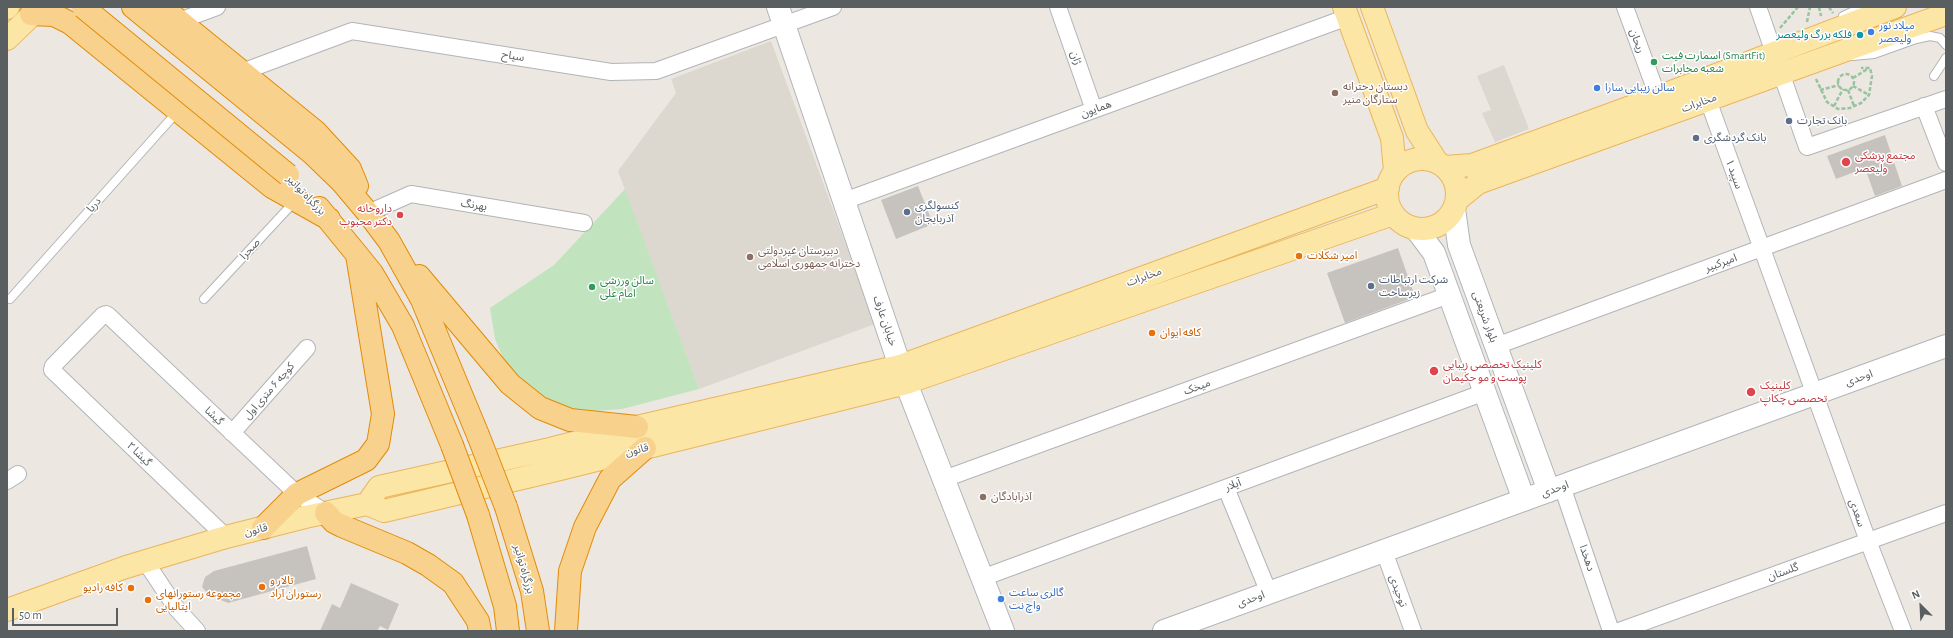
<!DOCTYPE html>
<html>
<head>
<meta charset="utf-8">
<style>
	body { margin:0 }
	#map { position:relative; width:1953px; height:638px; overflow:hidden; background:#ece8e1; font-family:"Alegreya Sans",sans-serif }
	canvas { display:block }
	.frame { position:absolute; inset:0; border:8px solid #595e61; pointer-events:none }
	.north { position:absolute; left:1901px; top:586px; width:40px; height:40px; -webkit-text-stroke:3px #fff; paint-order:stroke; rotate:336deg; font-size:11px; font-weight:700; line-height:16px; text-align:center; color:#595e61 }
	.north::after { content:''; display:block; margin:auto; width:14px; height:18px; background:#595e61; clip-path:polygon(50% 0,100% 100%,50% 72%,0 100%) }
	.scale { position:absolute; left:12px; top:608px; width:106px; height:18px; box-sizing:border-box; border:2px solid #595e61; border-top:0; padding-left:5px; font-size:12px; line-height:14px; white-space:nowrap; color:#595e61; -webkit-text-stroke:3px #fff; paint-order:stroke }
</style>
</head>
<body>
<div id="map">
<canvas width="1953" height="638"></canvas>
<div class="frame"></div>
<div class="north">N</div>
<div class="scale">50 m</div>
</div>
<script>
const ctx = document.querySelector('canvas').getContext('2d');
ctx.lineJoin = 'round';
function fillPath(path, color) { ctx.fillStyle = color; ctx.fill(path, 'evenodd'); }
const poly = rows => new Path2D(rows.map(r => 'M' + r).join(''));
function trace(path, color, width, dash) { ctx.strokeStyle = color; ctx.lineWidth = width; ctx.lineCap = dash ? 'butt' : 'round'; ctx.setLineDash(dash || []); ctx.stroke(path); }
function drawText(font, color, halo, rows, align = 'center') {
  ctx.font = font + ' "Alegreya Sans","Noto Sans Arabic",sans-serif'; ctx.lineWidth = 3; ctx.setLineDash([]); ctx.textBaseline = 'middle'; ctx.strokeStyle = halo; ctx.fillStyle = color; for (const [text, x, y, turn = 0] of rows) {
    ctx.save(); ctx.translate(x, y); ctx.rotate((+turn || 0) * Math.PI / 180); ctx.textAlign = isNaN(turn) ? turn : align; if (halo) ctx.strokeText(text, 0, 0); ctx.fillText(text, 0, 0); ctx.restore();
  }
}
const education = poly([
	[771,41,875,324,699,389,618,171,676,93,671,79],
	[1504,65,1529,129,1495,142,1482,113,1491,110,1477,76]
]);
const green = poly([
	[625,189,699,389,622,409,583,412,548,402,523,385,503,358,495,339,490,308,554,265]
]);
const building = poly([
	[1885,135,1902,186,1875,196,1865,168,1836,179,1827,156],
	[918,186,933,224,896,239,881,200],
	[1398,248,1415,297,1345,323,1327,273],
	[307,546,316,579,228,603,209,595,202,587,205,577,214,571],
	[351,583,399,604,388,630,380,626,377,631,320,631,332,604,340,608]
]);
const path = poly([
	[1819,7,1821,16],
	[1829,7,1833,13],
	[1807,22,1810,7],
	[1780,28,1798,7],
	'1838 82a8 8 0 1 1 16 0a8 8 0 1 1-16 0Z',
	[1853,78,1869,68],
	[1816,79,1827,102,1838,109,1850,108,1861,103,1869,95,1872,76,1870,68,1861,68],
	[1853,86,1869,95],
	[1820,90,1839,85],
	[1848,90,1854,106],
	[1834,106,1843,89]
]);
const lane = poly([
	[1843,16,1862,7],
	[1853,56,1874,54,1916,39,1930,36,1940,38,1946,45],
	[1934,76,1946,58],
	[10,299,178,111],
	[204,299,295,201]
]);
const street = poly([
	[1058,7,1094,110],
	[1625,7,1658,97],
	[1758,7,1807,147,1946,99],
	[179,21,217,7],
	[242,72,352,31,611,72,656,71,833,7],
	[1708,100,1868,541,1903,631],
	[1924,106,1946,163],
	[844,201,1348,17],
	[368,213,411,194,584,223],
	[1496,346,1946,180],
	[232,433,307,348],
	[944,479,1449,295],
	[7,481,18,474],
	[1562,486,1611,631],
	[1226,488,1269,593],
	[226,537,52,370,53,366,103,315,106,314,109,316,297,494,326,513],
	[1384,551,1413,631],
	[145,561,177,609,197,631],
	[982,578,1485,392],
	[1619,631,1946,513]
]);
const secondary = poly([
	[778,7,900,366],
	[1454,209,1459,245,1549,491],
	[1416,229,1434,253,1524,500],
	[906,383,1003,631],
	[1164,631,1946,346]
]);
const primary = poly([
	[1344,7,1392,138,1395,171],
	[1372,7,1417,131,1437,162],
	[7,8,8,7],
	[7,39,40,7],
	'1387 194a35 35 0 1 1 70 0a35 35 0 1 1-70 0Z',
	[1445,167,1472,165,1658,97,1895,7],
	[1457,200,1478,183,1946,14],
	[367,504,379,487,550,449,637,427,900,366,1388,188],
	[7,610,126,567,226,537,305,517,367,504,384,511,556,470,906,383,1393,214]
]);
const highway = poly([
	[133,7,313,154,341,181,368,213,389,241,422,300,478,435],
	[162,7,315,131,350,169,357,186],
	[31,14,54,15,70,23,272,187,329,219],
	[319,208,372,273,403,326,452,445],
	[419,276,510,384,540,408,570,420,637,427],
	[506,507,532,591,538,631],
	[326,513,334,522,342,526,407,553,428,565,453,583,478,621,480,631],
	[478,515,505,606,508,631],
	[263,528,297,494,366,460,378,444,383,414,357,255],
	[566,631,570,571,585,527,610,479,645,448]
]);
const highwayBridge = poly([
	[83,7,288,175],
	[478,435,506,507],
	[452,445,478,515]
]);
const markers = [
	[1871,32,4,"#3f7fe0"],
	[1860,35,4,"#0f9aa8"],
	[1654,62,4,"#2e9e5b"],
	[1597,88,4,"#3f7fe0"],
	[1335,93,4,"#8d6e63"],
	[1789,121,4,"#5c6f8a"],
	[1696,138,4,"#5c6f8a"],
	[1846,162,5,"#e0444e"],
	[907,212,4,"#5c6f8a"],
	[400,215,4,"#e0444e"],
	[1299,256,4,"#e8710a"],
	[750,257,4,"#8d6e63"],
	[1371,286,4,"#5c6f8a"],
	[592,287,4,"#2e9e5b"],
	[1152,333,4,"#e8710a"],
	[1434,371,5,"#e0444e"],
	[1751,392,5,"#e0444e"],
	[983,497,4,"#8d6e63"],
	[262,587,4,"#e8710a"],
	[131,588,4,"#e8710a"],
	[1001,599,4,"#3f7fe0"],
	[148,600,4,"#e8710a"]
];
const shopNames = [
	["میلاد نور",1879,26],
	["ولیعصر",1879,39],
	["سالن زیبایی سارا",1605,88],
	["گالری ساعت",1009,593],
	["واچ نت",1009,606]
];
const cultureNames = [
	["فلکه بزرگ ولیعصر",1852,35]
];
const streetNames = [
	["ریحان",1637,41,70],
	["سیاح",513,56,9],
	["ژان",1076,58,71],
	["مخابرات",1699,103,-20],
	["همایون",1096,109,-20],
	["سپید ۱",1734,174,70],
	["بزرگراه توانیر",306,195,46],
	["دریا",94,205,-48],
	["بهرنگ",474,205,9],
	["صحرا",250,249,-47],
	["امیرکبیر",1721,263,-20],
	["مخابرات",1144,277,-20],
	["بلوار شریعتى",1485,317,70],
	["خیابان عارف",885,321,71],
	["اوحدی",1859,378,-20],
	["میخک",1197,387,-20],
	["کوچه ۶ متری اول",269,391,-49],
	["گیشا",214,416,44],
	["قانون",637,450,-14],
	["گیشا ۲",139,454,44],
	["آیلار",1233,485,-20],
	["اوحدی",1555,489,-20],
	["سعدی",1857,513,70],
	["قانون",256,530,-14],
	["دهخدا",1587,558,71],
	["بزرگراه توانیر",524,569,74],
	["گلستان",1783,572,-20],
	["توحیدی",1398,591,70],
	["اوحدی",1251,599,-20]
];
const leisureNames = [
	["اسمارت فیت (SmartFit)",1662,56],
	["شعبه مخابرات",1662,69],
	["سالن ورزشی",600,281],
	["امام علی",600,294]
];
const educationNames = [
	["دبستان دخترانه",1343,87],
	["ستارگان منیر",1343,100],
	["دبیرستان غیردولتی",758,251],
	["دخترانه جمهوری اسلامی",758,264],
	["آذرآبادگان",991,497]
];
const serviceNames = [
	["بانک تجارت",1797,121],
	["بانک گردشگری",1704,138],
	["کنسولگری",915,206],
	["آذربایجان",915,219],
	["شرکت ارتباطات",1379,280],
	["زیرساخت",1379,293]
];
const healthNames = [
	["مجتمع پزشکی",1855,156],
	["ولیعصر",1855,169],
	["داروخانه",392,209,"right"],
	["دکتر محبوب",392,222,"right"],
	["کلینیک تخصصی زیبایی",1443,365],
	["پوست و مو حکیمان",1443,378],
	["کلينيک",1760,386],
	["تخصصی چکاپ",1760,399]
];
const foodNames = [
	["امیر شکلات",1307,256],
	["کافه ایوان",1160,333],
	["تالار و",270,581],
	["رستوران آراد",270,594],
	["کافه رادیو",123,588,"right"],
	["مجموعه رستورانهای",156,594],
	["ایتالیایی",156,607]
];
fillPath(education, '#dcd7cf');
fillPath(green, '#c1e3be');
fillPath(building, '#c6c3be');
trace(lane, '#b2b4b8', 10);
trace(street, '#b2b4b8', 18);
trace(secondary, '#b0b5b8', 24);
trace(primary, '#ebb55b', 24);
trace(highway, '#e38b09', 24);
trace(path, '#98c3a0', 2.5, [4, 2]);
trace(lane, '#fff', 8);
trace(street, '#fff', 16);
trace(secondary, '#fff', 22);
trace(primary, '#fbe6a6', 22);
trace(highway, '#f8d28c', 22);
trace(highwayBridge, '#e38b09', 24, []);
trace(highwayBridge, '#f8d28c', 22);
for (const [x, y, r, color] of markers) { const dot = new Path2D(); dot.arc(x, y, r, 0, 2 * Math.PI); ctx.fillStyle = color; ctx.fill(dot); trace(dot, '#fff', 1.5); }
drawText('11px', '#366cbe', '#fff', shopNames, 'left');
drawText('11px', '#0d838f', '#fff', cultureNames, 'right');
drawText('11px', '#595e61', '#fff', streetNames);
drawText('11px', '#27864d', '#fff', leisureNames, 'left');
drawText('11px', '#785e54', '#fff', educationNames, 'left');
drawText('11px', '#4e5e75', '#fff', serviceNames, 'left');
drawText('11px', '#be3a42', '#fff', healthNames, 'left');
drawText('11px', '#c56008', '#fff', foodNames, 'left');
</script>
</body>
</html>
